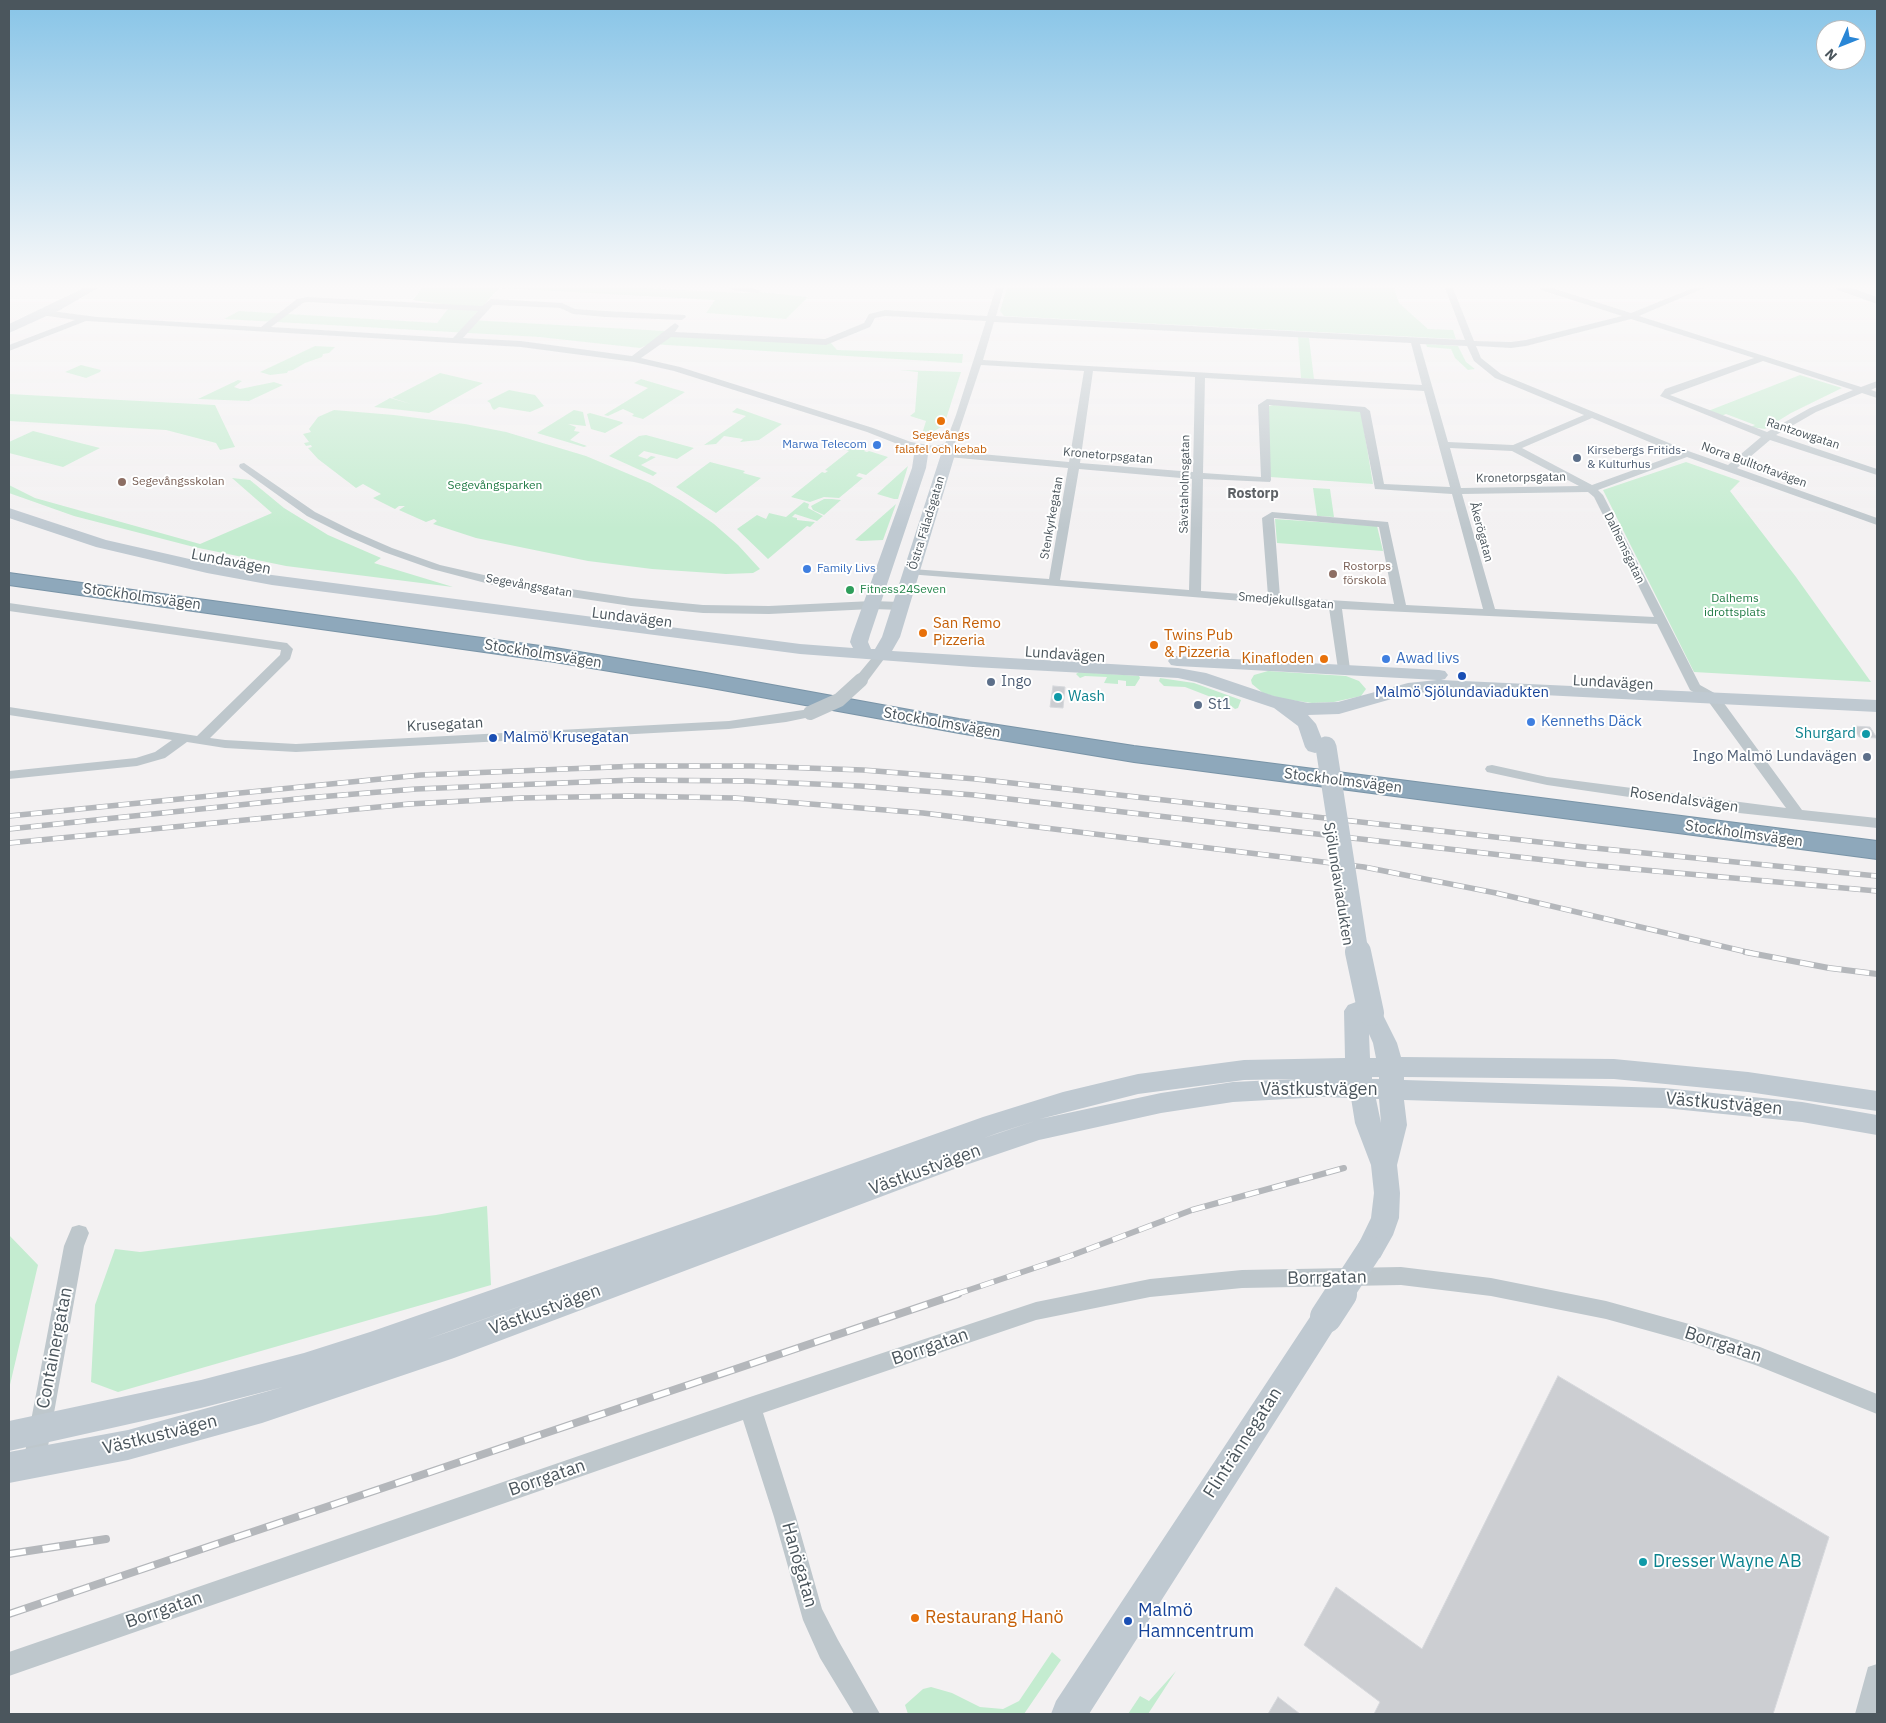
<!DOCTYPE html>
<html>
<head>
<meta charset="utf-8">
<style>
	body { margin:0 }
	#map { position:relative; width:1886px; height:1723px; overflow:hidden; background:#f3f1f2; font-family:"IBM Plex Sans",sans-serif }
	canvas { display:block }
	.frame { position:absolute; inset:0; border:10px solid #4b565d; pointer-events:none }
	.north { position:absolute; left:1816px; top:20px; width:50px; height:50px; box-sizing:border-box; background:#fff; border:1px solid #b7bbbe; border-radius:50%; rotate:226deg; font-size:14px; font-weight:700; line-height:20px; text-align:center; color:#4b565d }
	.north::after { content:''; display:block; margin:auto; width:18px; height:22px; background:#2986d6; clip-path:polygon(50% 0,100% 100%,50% 72%,0 100%) }
</style>
</head>
<body>
<div id="map">
<canvas width="1886" height="1723"></canvas>
<div class="frame"></div>
<div class="north">N</div>
</div>
<script>
const ctx = document.querySelector('canvas').getContext('2d');
ctx.lineJoin = 'round';
function fillPath(path, color) { ctx.fillStyle = color; ctx.fill(path, 'evenodd'); }
const poly = rows => new Path2D(rows.map(r => 'M' + r).join(''));
function trace(path, color, width, dash) { ctx.strokeStyle = color; ctx.lineWidth = width; ctx.lineCap = dash ? 'butt' : 'round'; ctx.setLineDash(dash || []); ctx.stroke(path); }
function drawText(font, color, halo, rows, align = 'center') {
  ctx.font = font + ' "IBM Plex Sans",sans-serif'; ctx.lineWidth = 4; ctx.setLineDash([]); ctx.textBaseline = 'middle'; ctx.strokeStyle = halo; ctx.fillStyle = color; for (const [text, x, y, turn = 0] of rows) {
    ctx.save(); ctx.translate(x, y); ctx.rotate((+turn || 0) * Math.PI / 180); ctx.textAlign = isNaN(turn) ? turn : align; if (halo) ctx.strokeText(text, 0, 0); ctx.fillText(text, 0, 0); ctx.restore();
  }
}
const green = poly([
	[422,288,644,288,743,293,760,292,808,297,786,319,706,313,715,300,499,288,470,320,665,331,661,335,831,343,837,350,963,354,962,363,650,344,640,348,539,337,224,319,239,311,437,323,451,305,413,300],
	[1007,288,1394,288,1399,303,1428,329,1453,330,1456,339,1004,316,1000,311],
	[1298,337,1309,338,1314,379,1301,378],
	[1426,344,1458,346,1466,362,1475,369,1468,370,1455,358,1451,349,1427,347],
	[315,346,335,347,329,353,323,354,322,357,305,363,293,370,288,371,287,373,270,375,260,372],
	[81,365,101,370,100,372,86,378,65,372],
	[900,370,961,372,946,419,938,419,936,423,944,424,943,426,922,438,910,437,922,434,926,421,910,416,915,412,918,372],
	[440,373,483,383,429,413,374,407,390,398,411,404,392,398],
	[1800,375,1842,388,1791,413,1765,429,1751,427,1755,425,1726,414,1721,416,1708,411],
	[641,379,685,392,643,419,632,416,634,414,623,409,608,416,604,415,648,388,634,383],
	[238,380,242,381,234,387,240,389,274,382,283,385,249,401,198,399],
	[509,390,535,395,544,406,530,412,499,407,494,410,492,408,490,403,487,401],
	[9,394,215,405,235,447,220,450,216,443,166,430,9,421],
	[1273,405,1354,410,1361,412,1373,484,1270,477,1266,407],
	[737,408,782,424,759,440,740,442,743,439,724,436,716,444,704,445,746,416,732,412],
	[334,410,394,415,465,424,506,432,586,456,650,483,681,501,714,524,738,545,760,569,753,573,726,574,652,569,588,561,476,538,433,524,437,521,434,519,426,522,399,510,405,506,399,506,395,509,373,498,381,494,363,484,356,488,318,459,308,448,312,447,311,445,306,446,304,443,309,442,303,434,311,432,309,429,318,417],
	[574,410,583,412,586,426,568,424,576,427,574,431,580,432,570,440,587,446,584,447,537,433],
	[590,413,622,422,623,423,605,433,591,429,587,414],
	[33,431,100,448,63,467,9,453,9,442],
	[646,435,694,448,677,459,644,451,638,456,647,459,651,456,656,457,641,465,657,473,653,476,609,456,639,436],
	[838,440,865,450,864,451,867,452,869,451,888,457,866,475,859,473,856,476,863,478,839,498,824,497,810,502,791,497,822,472,825,473,828,471,825,470,849,451,832,445],
	[710,462,745,471,743,473,761,478,716,513,676,487],
	[1686,462,1740,481,1730,491,1796,577,1871,682,1694,672,1603,490],
	[908,466,898,499,894,499,877,494],
	[232,478,250,480,284,508,328,535,381,558,374,563,453,587,286,566,194,547,74,516,9,493,9,485,35,498,200,544,272,513],
	[1313,488,1330,489,1334,517,1317,516],
	[824,499,832,499,841,500,824,515,813,510,811,506],
	[804,502,809,504,808,508,823,516,817,521,795,514,792,517,797,518,797,520,815,522,810,527,807,526,768,559,737,529,757,515,766,519,769,513,786,517],
	[896,504,883,540,861,541,855,540],
	[1275,519,1377,526,1383,551,1277,543],
	[1268,671,1346,676,1359,681,1366,689,1361,696,1334,702,1312,703,1283,699,1263,693,1252,684,1251,680,1254,675],
	[1079,672,1139,676,1140,678,1135,686,1126,686,1126,681,1118,680,1118,684,1104,683,1107,677,1085,676,1080,678,1076,674],
	[1160,678,1194,683,1241,700,1238,708,1235,709,1229,704,1185,687,1164,686,1159,681],
	[487,1206,491,1285,118,1392,91,1382,95,1305,115,1249,140,1252,436,1215],
	[9,1235,38,1265,9,1389],
	[1052,1652,1061,1660,1024,1714,908,1714,905,1705,923,1689,931,1687,952,1693,980,1707,1003,1709,1019,1701],
	[1176,1671,1148,1714,1128,1714,1140,1696,1149,1701]
]);
const building = poly([
	[1053,686,1065,687,1063,708,1050,707,1053,686],
	[1852,726,1870,727,1877,738,1859,737,1852,726],
	[1558,1376,1829,1537,1773,1714,1374,1714,1380,1702,1304,1645,1336,1587,1422,1649,1558,1376],
	[1278,1697,1300,1714,1268,1714,1278,1697]
]);
const street = poly([
	[729,288,751,288,761,291,757,293,733,290,729,288],
	[996,288,1004,288,996,316,1465,340,1445,288,1453,288,1474,341,1511,342,1526,340,1622,316,1541,290,1540,288,1552,288,1631,313,1693,288,1704,288,1639,316,1861,387,1877,381,1877,387,1871,390,1877,392,1877,398,1862,393,1816,412,1776,435,1877,469,1877,475,1770,440,1737,468,1877,518,1877,525,1687,457,1598,490,1603,495,1700,685,1718,695,1802,810,1877,818,1877,828,1739,813,1547,785,1487,772,1485,769,1487,766,1492,765,1547,777,1786,808,1708,701,1690,690,1657,624,1342,609,1350,669,1344,673,1338,669,1329,608,908,574,906,572,912,569,1049,579,1068,468,948,457,943,454,948,451,1069,462,1084,371,981,365,954,446,953,448,934,452,905,447,867,432,674,371,634,362,521,347,86,321,9,351,9,345,75,320,41,315,41,311,44,310,97,317,261,327,297,299,307,297,482,306,491,299,562,303,575,309,605,311,685,315,686,317,682,320,605,317,573,314,560,308,493,305,463,338,521,341,632,356,675,323,679,326,675,332,825,339,864,323,869,314,885,310,987,316,996,288],
	[307,302,478,311,453,338,271,327,303,303,307,302],
	[885,316,986,321,956,415,945,444,934,446,911,442,873,428,680,367,641,358,671,337,826,345,870,327,875,318,885,316],
	[1631,319,1754,358,1665,389,1660,396,1761,437,1728,465,1691,452,1501,374,1481,358,1476,346,1511,348,1526,346,1631,319],
	[994,322,1411,343,1422,385,983,360,994,322],
	[1420,344,1467,346,1474,361,1495,378,1584,415,1513,445,1448,442,1420,344],
	[1763,361,1853,390,1810,408,1767,432,1670,395,1763,361],
	[1093,371,1195,377,1193,472,1080,463,1093,371],
	[1205,378,1424,391,1450,487,1384,484,1370,411,1365,407,1267,399,1258,405,1261,477,1203,473,1205,378],
	[1269,405,1360,412,1375,489,1452,494,1483,609,1406,605,1388,522,1272,512,1262,518,1268,596,1201,591,1203,479,1270,482,1271,480,1269,405],
	[1592,418,1678,454,1592,485,1522,448,1592,418],
	[1450,448,1512,451,1579,486,1461,488,1450,448],
	[1079,469,1192,479,1189,590,1060,580,1079,469],
	[1588,492,1594,497,1654,617,1495,609,1462,494,1588,492],
	[1274,518,1379,527,1394,604,1280,597,1274,518],
	[244,463,315,512,353,531,392,548,440,565,497,578,631,598,703,605,769,606,872,601,901,602,907,606,901,610,872,609,769,614,703,613,631,606,497,586,432,569,384,552,345,535,307,516,240,468,239,466,240,464,244,463],
	[9,603,287,643,293,649,290,659,210,738,225,740,296,744,729,721,810,709,817,713,815,716,786,722,729,729,296,752,225,748,187,742,165,758,137,766,9,779,9,771,136,758,155,752,172,740,9,715,9,707,197,736,280,655,281,650,9,611,9,603],
	[880,652,884,653,886,656,884,659,866,683,856,683,855,680,856,677,876,653,880,652],
	[79,1225,86,1227,89,1233,84,1246,45,1463,42,1471,34,1474,26,1471,23,1463,64,1246,72,1227,79,1225],
	[1401,1267,1491,1278,1606,1301,1689,1324,1760,1347,1877,1394,1877,1414,1758,1366,1689,1342,1606,1319,1491,1296,1401,1285,1242,1288,1150,1297,1036,1320,763,1413,796,1517,822,1609,838,1640,880,1714,854,1714,820,1658,803,1620,774,1517,743,1420,9,1676,9,1652,750,1397,1036,1302,1150,1279,1242,1270,1401,1267],
	[1877,1664,1877,1714,1855,1714,1868,1667,1877,1664]
]);
const secondary = poly([
	[84,288,98,288,60,310,9,333,9,324,84,288],
	[1836,288,1852,288,1877,297,1877,304,1838,290,1836,288],
	[949,442,954,443,957,448,900,637,892,651,1178,668,1206,673,1274,696,1308,703,1338,702,1408,683,1437,680,1177,666,1171,665,1168,661,1171,657,1177,656,1439,670,1445,671,1448,675,1445,679,1441,680,1877,700,1877,712,1445,690,1409,694,1339,714,1308,715,1316,724,1325,747,1322,751,1315,753,1308,751,1305,747,1298,726,1274,708,1196,682,1178,678,973,667,800,654,272,585,207,573,96,547,9,518,9,508,106,540,207,563,272,575,800,644,853,648,850,642,852,635,912,468,915,448,917,445,922,444,927,445,929,448,926,468,870,635,868,642,871,649,875,649,882,637,943,448,942,446,944,443,949,442],
	[1356,1002,1365,1006,1371,1004,1379,1007,1397,1043,1401,1057,1614,1059,1748,1072,1877,1091,1877,1111,1748,1092,1614,1079,1404,1077,1404,1080,1664,1088,1802,1102,1877,1115,1877,1135,1802,1122,1664,1108,1404,1100,1407,1125,1397,1165,1400,1193,1399,1218,1393,1235,1380,1258,1370,1261,1360,1258,1356,1249,1371,1218,1374,1193,1371,1165,1355,1123,1351,1098,1323,1097,1233,1102,1161,1113,1039,1140,957,1168,454,1358,262,1423,128,1460,9,1483,9,1452,128,1430,283,1387,201,1408,9,1451,9,1421,201,1380,304,1353,370,1332,733,1206,983,1117,1063,1092,1138,1074,1244,1060,1345,1058,1344,1011,1348,1005,1356,1002],
	[1369,1034,1373,1043,1376,1058,1370,1058,1369,1034],
	[1372,1077,1379,1077,1379,1079,1372,1079,1372,1077],
	[1297,1079,1233,1082,1161,1093,1040,1119,1138,1094,1244,1080,1297,1079],
	[1376,1099,1379,1099,1381,1123,1376,1099],
	[1035,1121,984,1138,998,1133,1035,1121],
	[549,1296,454,1330,425,1340,549,1296],
	[1326,1304,1336,1308,1340,1317,1336,1326,1089,1714,1051,1714,1056,1701,1316,1308,1326,1304]
]);
const highway = poly([
	[9,573,555,648,706,673,959,719,1134,746,1877,841,1877,859,1134,762,959,733,706,687,555,662,9,585,9,573]
]);
const railFar2 = poly([
	[9,816,421,775,637,766,750,766,863,770,976,779,1584,847,1877,876],
	[9,829,306,798,416,789,633,780,747,781,860,786,974,795,1589,865,1877,891],
	[9,843,409,804,521,798,629,796,735,798,923,813,1364,867,1496,893,1751,953]
]);
const railFar1 = poly([
	[1745,952,1829,968,1877,974],
	[954,1295,1070,1256,1192,1210,1344,1168]
]);
const rail = poly([
	[9,1554,106,1539],
	[9,1614,958,1294]
]);
const streetBridge = poly([
	[810,713,839,700,861,680]
]);
const secondaryBridgeFar2 = poly([
	[1326,747,1358,953]
]);
const secondaryBridgeFar1 = poly([
	[1358,952,1371,1013],
	[1340,1295,1370,1249]
]);
const secondaryBridge = poly([
	[1326,1317,1341,1294]
]);
const markers = [
	[941,421,5,"#e8710a"],
	[877,445,5,"#3f7fe0"],
	[1577,458,5,"#5c6f8a"],
	[122,482,5,"#8d6e63"],
	[807,569,5,"#3f7fe0"],
	[1333,574,5,"#8d6e63"],
	[850,590,5,"#2e9e5b"],
	[923,633,5,"#e8710a"],
	[1154,645,5,"#e8710a"],
	[1324,659,5,"#e8710a"],
	[1386,659,5,"#3f7fe0"],
	[1462,676,5,"#1a4fb4"],
	[991,682,5,"#5c6f8a"],
	[1058,697,5,"#0f9aa8"],
	[1198,705,5,"#5c6f8a"],
	[1531,722,5,"#3f7fe0"],
	[1866,734,5,"#0f9aa8"],
	[493,738,5,"#1a4fb4"],
	[1867,757,5,"#5c6f8a"],
	[1643,1562,5,"#0f9aa8"],
	[915,1618,5,"#e8710a"],
	[1128,1621,5,"#1a4fb4"]
];
const farStreetnames = [
	["Rantzowgatan",1803,434,18],
	["Kronetorpsgatan",1108,456,5],
	["Norra Bulltoftavägen",1754,465,20],
	["Kronetorpsgatan",1521,478,-1],
	["Sävstaholmsgatan",1185,484,-89],
	["Stenkyrkegatan",1052,518,-80],
	["Östra Fäladsgatan",927,523,-73],
	["Åkerögatan",1481,532,75],
	["Dalhemsgatan",1624,548,64],
	["Segevångsgatan",529,586,10],
	["Smedjekullsgatan",1286,601,5]
];
const farFoodnames = [
	["Segevångs",941,436],
	["falafel och kebab",941,450]
];
const farShopnames = [
	["Marwa Telecom",867,445],
	["Family Livs",817,569,"left"]
];
const farServicenames = [
	["Kirsebergs Fritids-",1587,451],
	["& Kulturhus",1587,465]
];
const farEducationnames = [
	["Segevångsskolan",132,482],
	["Rostorps",1343,567],
	["förskola",1343,581]
];
const farParknames = [
	["Segevångsparken",495,486],
	["Dalhems",1735,599],
	["idrottsplats",1735,613]
];
const farLeisurenames = [
	["Fitness24Seven",860,590]
];
const farNeighbourhoodnames = [
	["Rostorp",1253,494]
];
const streetNames = [
	["Lundavägen",231,562,11],
	["Stockholmsvägen",142,597,8],
	["Lundavägen",632,618,7],
	["Stockholmsvägen",543,654,9],
	["Lundavägen",1065,655,4],
	["Lundavägen",1613,683,3],
	["Stockholmsvägen",942,723,10],
	["Krusegatan",445,725,-3],
	["Stockholmsvägen",1343,781,7],
	["Rosendalsvägen",1684,800,8],
	["Stockholmsvägen",1744,834,8],
	["Sjölundaviadukten",1338,884,81]
];
const foodNames = [
	["San Remo",933,624],
	["Pizzeria",933,641],
	["Twins Pub",1164,636],
	["& Pizzeria",1164,653],
	["Kinafloden",1314,659,"right"]
];
const shopNames = [
	["Awad livs",1396,659],
	["Kenneths Däck",1541,722]
];
const serviceNames = [
	["Ingo",1001,682],
	["St1",1208,705],
	["Ingo Malmö Lundavägen",1857,757,"right"]
];
const transitNames = [
	["Malmö Sjölundaviadukten",1462,693],
	["Malmö Krusegatan",503,738,"left"]
];
const cultureNames = [
	["Wash",1068,697],
	["Shurgard",1856,734,"right"]
];
const nearStreetnames = [
	["Västkustvägen",1319,1090],
	["Västkustvägen",1724,1104,5],
	["Västkustvägen",925,1170,-20],
	["Borrgatan",1327,1278,-1],
	["Västkustvägen",545,1310,-20],
	["Borrgatan",1723,1345,18],
	["Borrgatan",930,1347,-19],
	["Containergatan",55,1348,-79],
	["Västkustvägen",160,1435,-14],
	["Flintrännegatan",1243,1443,-57],
	["Borrgatan",547,1478,-19],
	["Hanögatan",799,1565,74],
	["Borrgatan",164,1610,-19]
];
const nearCulturenames = [
	["Dresser Wayne AB",1653,1562]
];
const nearTransitnames = [
	["Malmö",1138,1611],
	["Hamncentrum",1138,1632]
];
const nearFoodnames = [
	["Restaurang Hanö",925,1618]
];
fillPath(green, '#c4ecd0');
fillPath(building, '#ccced2');
trace(building, '#d6d8dc', 1);
trace(highway, '#7994a7', 2);
fillPath(street, '#bec7cc');
fillPath(secondary, '#bfc9d1');
fillPath(highway, '#8ea8bb');
trace(railFar2, '#b4b7bb', 5.5);
trace(railFar1, '#b4b7bb', 6);
trace(rail, '#b4b7bb', 8);
trace(railFar2, '#fff', 4, [11]);
trace(railFar1, '#fff', 4.5, [14]);
trace(rail, '#fff', 5.5, [17]);
trace(streetBridge, '#bec7cc', 14);
trace(secondaryBridgeFar2, '#bfc9d1', 21);
trace(secondaryBridgeFar1, '#bfc9d1', 26);
trace(secondaryBridge, '#bfc9d1', 32);
const sky = ctx.createLinearGradient(0, 0, 0, 529);
sky.addColorStop(0, '#87c4e7');
sky.addColorStop(0.54, '#faf9f9');
sky.addColorStop(1, '#faf9f900');
ctx.fillStyle = sky;
ctx.fillRect(0, 0, 1886, 529);
for (const [x, y, r, color] of markers) { const dot = new Path2D(); dot.arc(x, y, r, 0, 2 * Math.PI); ctx.fillStyle = color; ctx.fill(dot); trace(dot, '#fff', 2); }
drawText('12px', '#4b565d', '#fff', farStreetnames);
drawText('12px', '#c56008', '#fff', farFoodnames);
drawText('12px', '#366cbe', '#fff', farShopnames, 'right');
drawText('12px', '#4e5e75', '#fff', farServicenames, 'left');
drawText('12px', '#785e54', '#fff', farEducationnames, 'left');
drawText('12px', '#207a44', '#fff', farParknames);
drawText('12px', '#27864d', '#fff', farLeisurenames, 'left');
drawText('bold 14px', '#5e6266', '#fff', farNeighbourhoodnames);
drawText('15px', '#4b565d', '#fff', streetNames);
drawText('15px', '#c56008', '#fff', foodNames, 'left');
drawText('15px', '#366cbe', '#fff', shopNames, 'left');
drawText('15px', '#4e5e75', '#fff', serviceNames, 'left');
drawText('15px', '#164399', '#fff', transitNames);
drawText('15px', '#0d838f', '#fff', cultureNames, 'left');
drawText('18px', '#4b565d', '#fff', nearStreetnames);
drawText('18px', '#0d838f', '#fff', nearCulturenames, 'left');
drawText('18px', '#164399', '#fff', nearTransitnames, 'left');
drawText('18px', '#c56008', '#fff', nearFoodnames, 'left');
</script>
</body>
</html>
